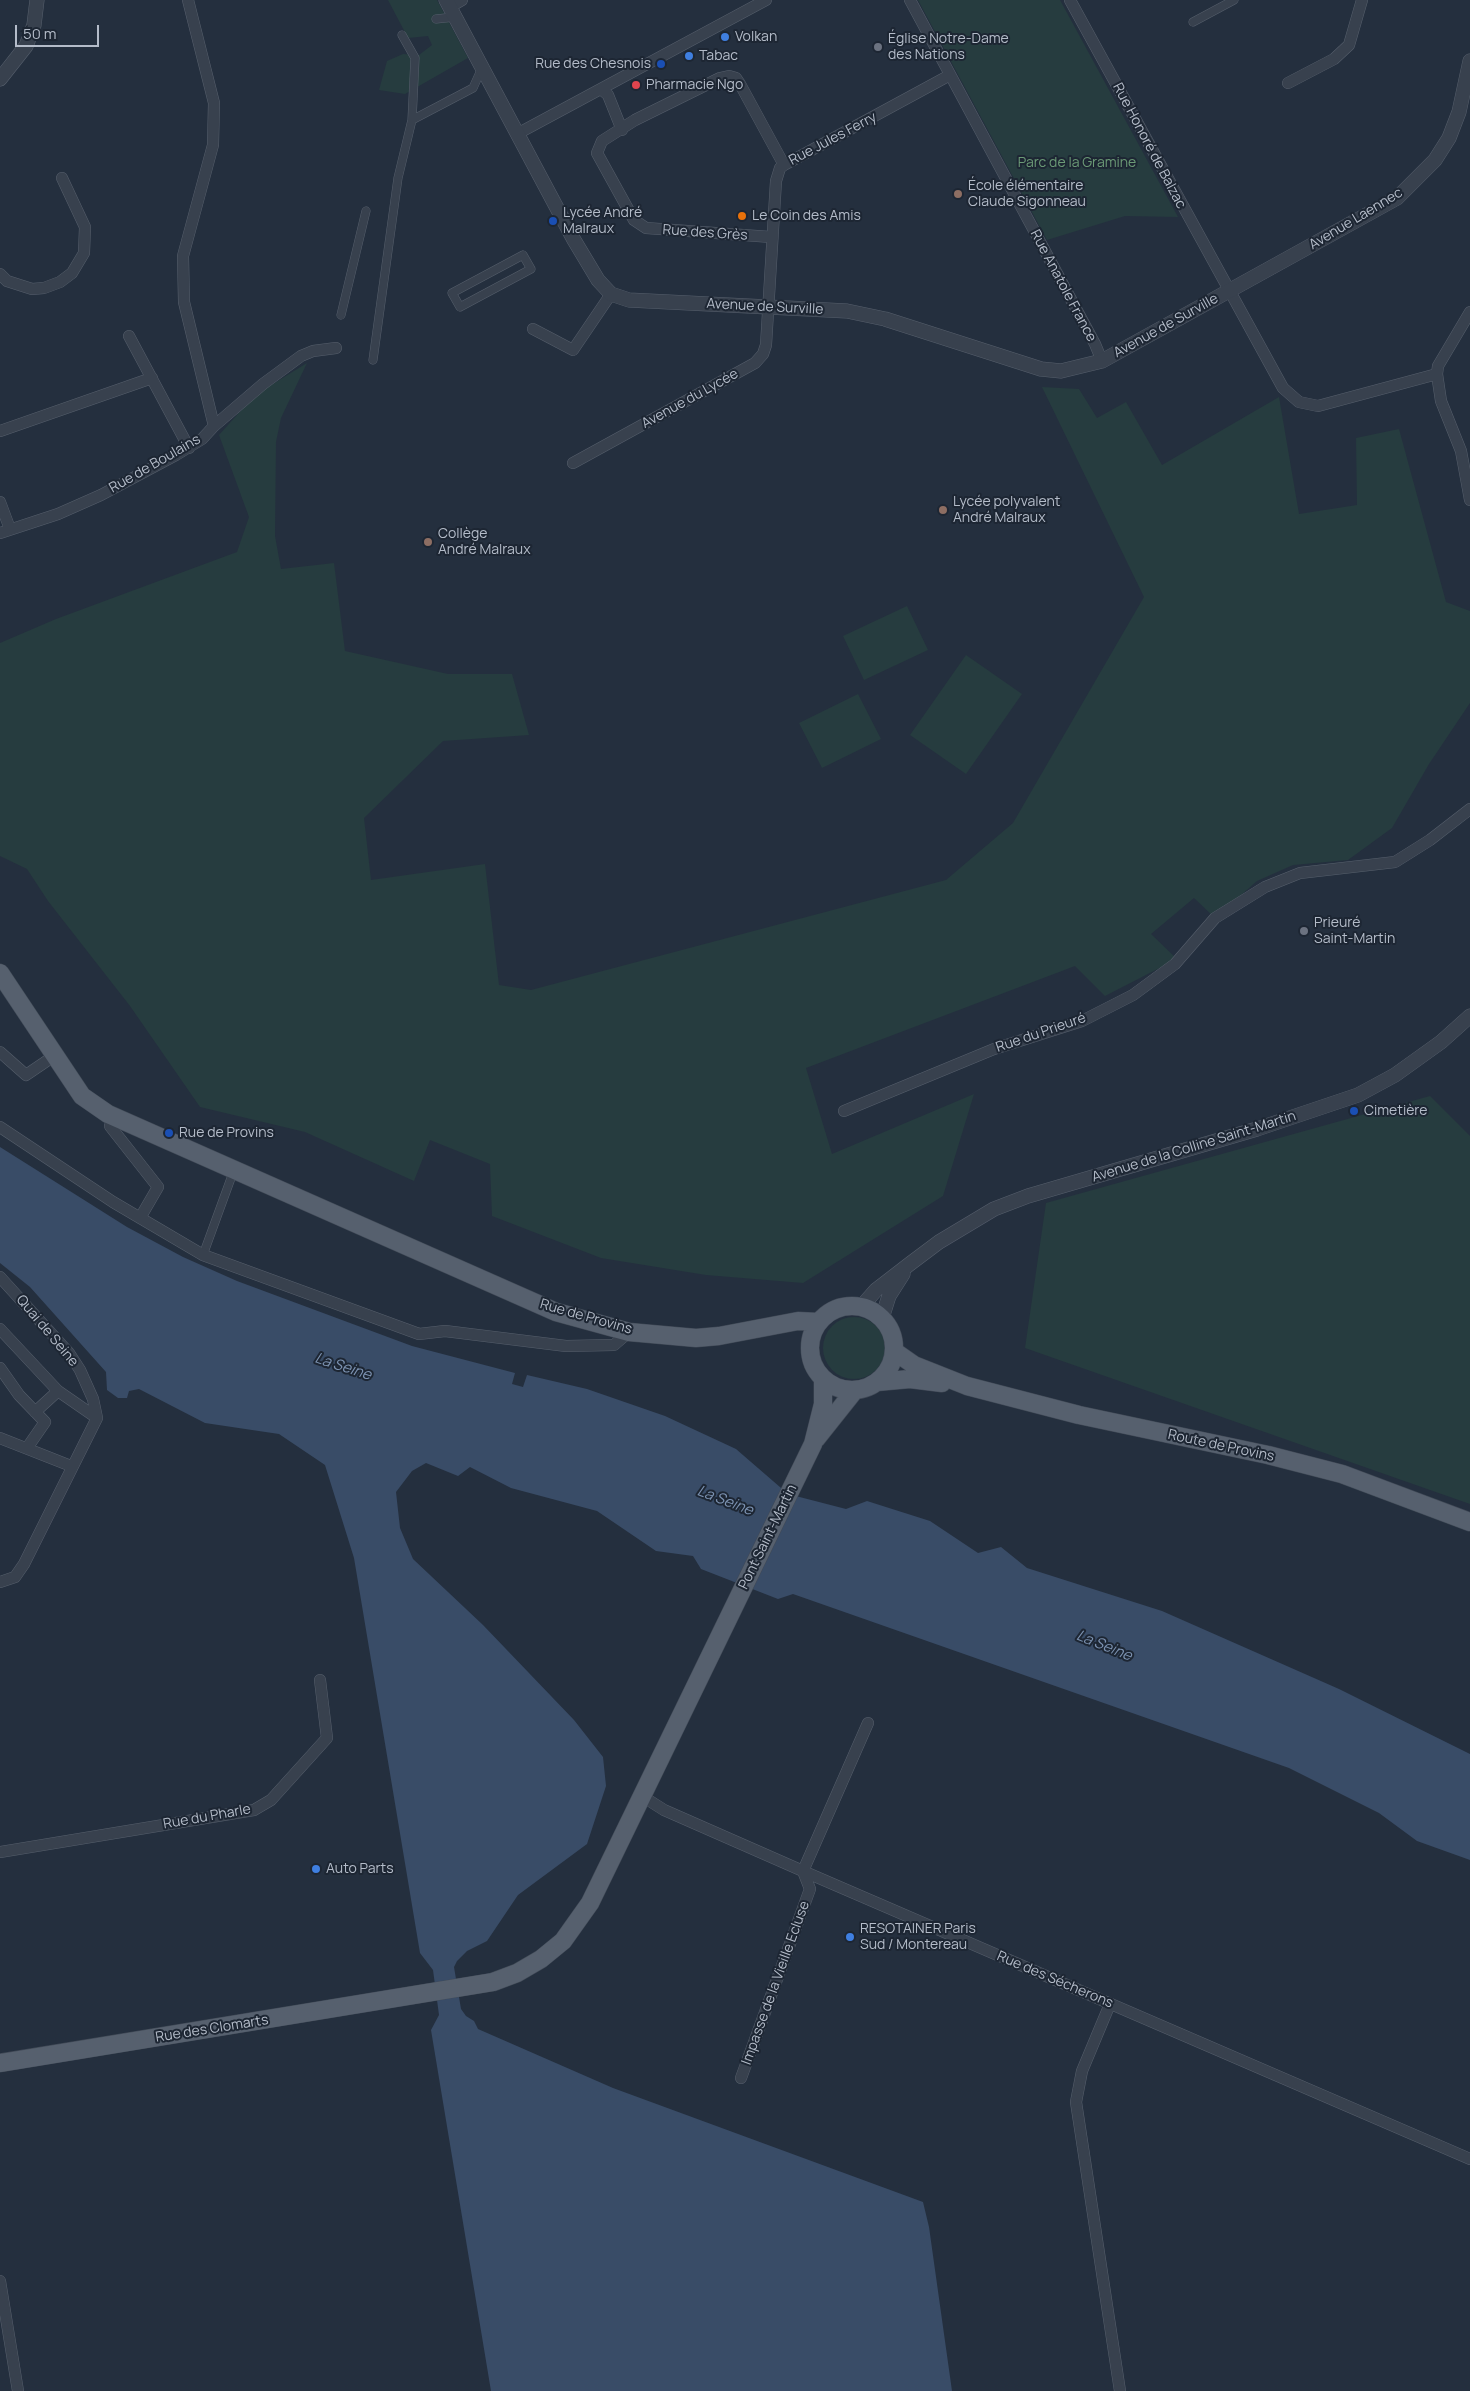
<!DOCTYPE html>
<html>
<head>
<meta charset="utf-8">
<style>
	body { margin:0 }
	#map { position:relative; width:1470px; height:2391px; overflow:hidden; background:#242f3e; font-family:Manrope,sans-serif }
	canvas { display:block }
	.scale { position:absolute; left:15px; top:25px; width:84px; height:22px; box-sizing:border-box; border:2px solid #b4bcc9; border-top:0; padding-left:6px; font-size:15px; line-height:18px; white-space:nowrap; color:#b4bcc9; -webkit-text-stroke:4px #1d2633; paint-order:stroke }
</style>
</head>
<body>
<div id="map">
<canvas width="1470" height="2391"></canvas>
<div class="scale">50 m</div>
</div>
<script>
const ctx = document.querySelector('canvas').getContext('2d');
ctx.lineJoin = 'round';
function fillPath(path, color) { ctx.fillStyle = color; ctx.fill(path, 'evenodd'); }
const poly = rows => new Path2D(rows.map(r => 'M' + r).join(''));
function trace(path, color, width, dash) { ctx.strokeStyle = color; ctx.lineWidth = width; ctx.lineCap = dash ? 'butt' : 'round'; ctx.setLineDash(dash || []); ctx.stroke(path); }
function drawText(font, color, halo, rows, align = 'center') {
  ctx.font = font + ' Manrope,sans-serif'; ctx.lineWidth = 4; ctx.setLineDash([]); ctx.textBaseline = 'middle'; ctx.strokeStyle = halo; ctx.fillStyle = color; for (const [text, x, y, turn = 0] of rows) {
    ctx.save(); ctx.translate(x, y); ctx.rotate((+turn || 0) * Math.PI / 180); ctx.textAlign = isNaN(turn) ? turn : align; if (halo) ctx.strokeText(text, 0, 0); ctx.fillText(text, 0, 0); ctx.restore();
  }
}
const green = poly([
	[388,0,437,0,468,58,405,94,379,90,387,61,403,54,419,55,432,45,428,36,408,38],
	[918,0,1060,0,1178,217,1125,216,1047,240],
	[307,363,281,418,276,442,275,536,281,569,334,563,345,651,448,674,512,674,529,735,443,741,364,818,371,880,485,864,499,985,531,990,946,880,1013,823,1144,597,1042,387,1079,389,1097,418,1126,402,1162,465,1279,397,1299,514,1357,505,1356,438,1399,429,1446,602,1470,611,1470,703,1429,764,1392,828,1348,860,1293,865,1257,881,1215,918,1194,898,1151,934,1177,959,1105,996,1075,966,806,1068,832,1154,974,1094,943,1196,803,1283,706,1275,601,1258,492,1216,490,1164,430,1140,414,1181,305,1132,200,1107,130,1006,48,901,27,869,0,856,0,643,56,619,237,552,249,517,219,435,255,395],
	[907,606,928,650,864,680,843,636],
	[966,655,1022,694,966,774,910,735],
	[858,694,881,739,822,768,799,723],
	[1430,1096,1470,1136,1470,1504,1025,1348,1046,1203],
	'823 1348a31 31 0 1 1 62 0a31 31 0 1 1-62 0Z'
]);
const water = poly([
	[0,1147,127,1227,183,1257,237,1281,412,1346,515,1373,512,1384,523,1387,527,1375,587,1389,665,1416,736,1449,788,1494,846,1509,867,1501,930,1521,978,1553,1001,1547,1027,1568,1162,1611,1339,1689,1470,1754,1470,1860,1417,1841,1379,1813,1289,1768,793,1594,778,1599,701,1569,693,1556,656,1551,597,1511,511,1488,470,1467,458,1476,426,1463,412,1471,396,1492,400,1528,413,1559,483,1625,574,1720,603,1757,606,1786,587,1844,518,1895,487,1941,467,1951,457,1961,454,1967,461,2009,466,2016,474,2021,478,2029,613,2088,923,2202,929,2227,952,2391,491,2391,431,2030,439,2015,433,1970,420,1953,354,1558,325,1465,279,1434,205,1423,139,1389,129,1391,127,1398,118,1398,107,1390,106,1372,30,1287,0,1263]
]);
const pedestrian = poly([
	[436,19,455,17],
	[1193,22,1234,0],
	[402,35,415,58,412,120],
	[523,255,531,269,460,307,452,293,523,255],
	[341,315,366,211],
	[373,360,398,178,412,120,473,88,482,68],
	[203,1255,234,1170]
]);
const minor = poly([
	[188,0,214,103,213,145,183,256,184,302,214,426],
	[910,0,1095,344,1102,361],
	[1070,0,1283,388,1299,402,1318,406,1437,374],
	[450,7,462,0],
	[1288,83,1334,59,1349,45,1362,0],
	[601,89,608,95,622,130],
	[517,134,766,0],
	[771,237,646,228,634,220,597,153,602,141,635,120,720,78,729,76,736,78,740,84,784,165,950,75],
	[0,274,7,281,32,289,44,288,60,282,72,273,84,253,85,227,62,178],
	[1470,312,1438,366,1437,374,1441,401,1461,451,1470,500],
	[533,329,573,350,611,294],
	[129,336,189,448],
	[0,431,152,378],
	[573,463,755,363,763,354,766,345,776,181,780,168,784,165],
	[0,502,10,529],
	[0,533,58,514,101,495,176,455,202,439,214,426,263,384,301,356,313,351,336,348],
	[0,1052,26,1075,54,1056],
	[844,1111,994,1049,1082,1021,1133,995,1175,964,1215,918,1265,887,1300,873,1395,862,1430,840,1470,809],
	[114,1117,110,1126,158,1187,140,1218],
	[0,1127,113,1202,203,1255,419,1334,445,1331,566,1346,614,1345,629,1332],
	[0,1277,69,1353,80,1370,93,1399,97,1418],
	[0,1329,58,1391,97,1418],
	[0,1368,19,1395,45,1422,27,1448],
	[35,1412,58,1391],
	[0,1438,71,1466],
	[0,1582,15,1577,24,1564,97,1418],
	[642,1796,664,1810,812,1875,1470,2159],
	[0,1852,254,1810,271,1800,327,1738,320,1680],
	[1110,2004,1082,2071,1076,2102,1120,2391],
	[741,2078,810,1889,803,1871,868,1723],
	[0,2281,18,2391]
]);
const tertiary = poly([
	[446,0,574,240,598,280,611,294,629,300,847,311,885,319,1041,369,1061,371,1102,361,1397,198,1435,160,1449,138,1459,112,1470,61],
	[0,79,26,46,34,25,37,0],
	[861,1307,876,1290,911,1263,939,1242,994,1209,1028,1196,1257,1129,1358,1095,1395,1075,1441,1042,1470,1016],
	[882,1318,889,1296,903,1274]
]);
const primary = poly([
	[0,973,82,1096,108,1114,556,1312,629,1332,696,1338,719,1336,798,1321,818,1322],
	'810 1348a42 42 0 1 1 84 0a42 42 0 1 1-84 0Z',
	[894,1351,914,1365,967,1386,1079,1415,1268,1455,1342,1474,1470,1522],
	[877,1382,910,1379,942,1383],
	[816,1439,855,1390],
	[0,2063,493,1982,517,1973,541,1959,563,1941,590,1903,813,1444,823,1404,823,1379]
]);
const markers = [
	[725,37,5,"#3f7fe0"],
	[878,47,5,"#6b7280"],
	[689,56,5,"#3f7fe0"],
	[661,64,5,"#1a4fb4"],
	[636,85,5,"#e0444e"],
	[958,194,5,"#8d6e63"],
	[742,216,5,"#e8710a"],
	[553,221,5,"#1a4fb4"],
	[943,510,5,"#8d6e63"],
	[428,542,5,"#8d6e63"],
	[1304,931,5,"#6b7280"],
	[1354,1111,5,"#1a4fb4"],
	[169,1133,5,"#1a4fb4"],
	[316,1869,5,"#3f7fe0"],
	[850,1937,5,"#3f7fe0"]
];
const poiNames = [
	["Volkan",735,37],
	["Église Notre-Dame",888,39],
	["des Nations",888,55],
	["Tabac",699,56],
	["Rue des Chesnois",651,64,"right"],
	["Pharmacie Ngo",646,85],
	["École élémentaire",968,186],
	["Claude Sigonneau",968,202],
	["Lycée André",563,213],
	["Malraux",563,229],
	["Le Coin des Amis",752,216],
	["Lycée polyvalent",953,502],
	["André Malraux",953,518],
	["Collège",438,534],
	["André Malraux",438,550],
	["Prieuré",1314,923],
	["Saint-Martin",1314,939],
	["Cimetière",1364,1111],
	["Rue de Provins",179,1133],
	["Auto Parts",326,1869],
	["RESOTAINER Paris",860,1929],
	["Sud / Montereau",860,1945]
];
const streetNames = [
	["Rue Jules Ferry",833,139,-28],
	["Rue Honoré de Balzac",1149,146,62],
	["Avenue Laennec",1356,219,-31],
	["Rue des Grès",705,233,4],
	["Rue Anatole France",1063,286,62],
	["Avenue de Surville",765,307,3],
	["Avenue de Surville",1166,326,-29],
	["Avenue du Lycée",690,399,-29],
	["Rue de Boulains",155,464,-30],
	["Rue du Prieuré",1041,1033,-19],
	["Avenue de la Colline Saint-Martin",1194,1147,-17],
	["Rue de Provins",586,1317,16],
	["Quai de Seine",47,1331,50],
	["Route de Provins",1221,1446,12],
	["Pont Saint-Martin",768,1537,-64],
	["Rue du Pharle",207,1817,-10],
	["Rue des Sécherons",1055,1980,23],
	["Impasse de la Vieille Ecluse",776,1983,-70],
	["Rue des Clomarts",212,2029,-9]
];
const parkNames = [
	["Parc de la Gramine",1077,163]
];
const waterNames = [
	["La Seine",343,1367,18],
	["La Seine",725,1501,21],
	["La Seine",1104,1646,22]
];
fillPath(green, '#263c3f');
fillPath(water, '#394c67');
trace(pedestrian, '#565f6c', 9);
trace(minor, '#565f6c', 12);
trace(tertiary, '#565f6c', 15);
trace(primary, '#414a57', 19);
trace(pedestrian, '#38414e', 8);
trace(minor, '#38414e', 11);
trace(tertiary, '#38414e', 14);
trace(primary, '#56606e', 18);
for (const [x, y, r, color] of markers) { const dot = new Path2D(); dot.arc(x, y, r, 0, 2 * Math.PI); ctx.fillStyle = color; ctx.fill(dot); trace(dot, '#1d2633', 2); }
drawText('14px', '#b4bcc9', '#1d2633', poiNames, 'left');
drawText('14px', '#b4bcc9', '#1d2633', streetNames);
drawText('14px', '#6b9a76', '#1d2633', parkNames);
drawText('italic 15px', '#7c92b1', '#1d2633', waterNames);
</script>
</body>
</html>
